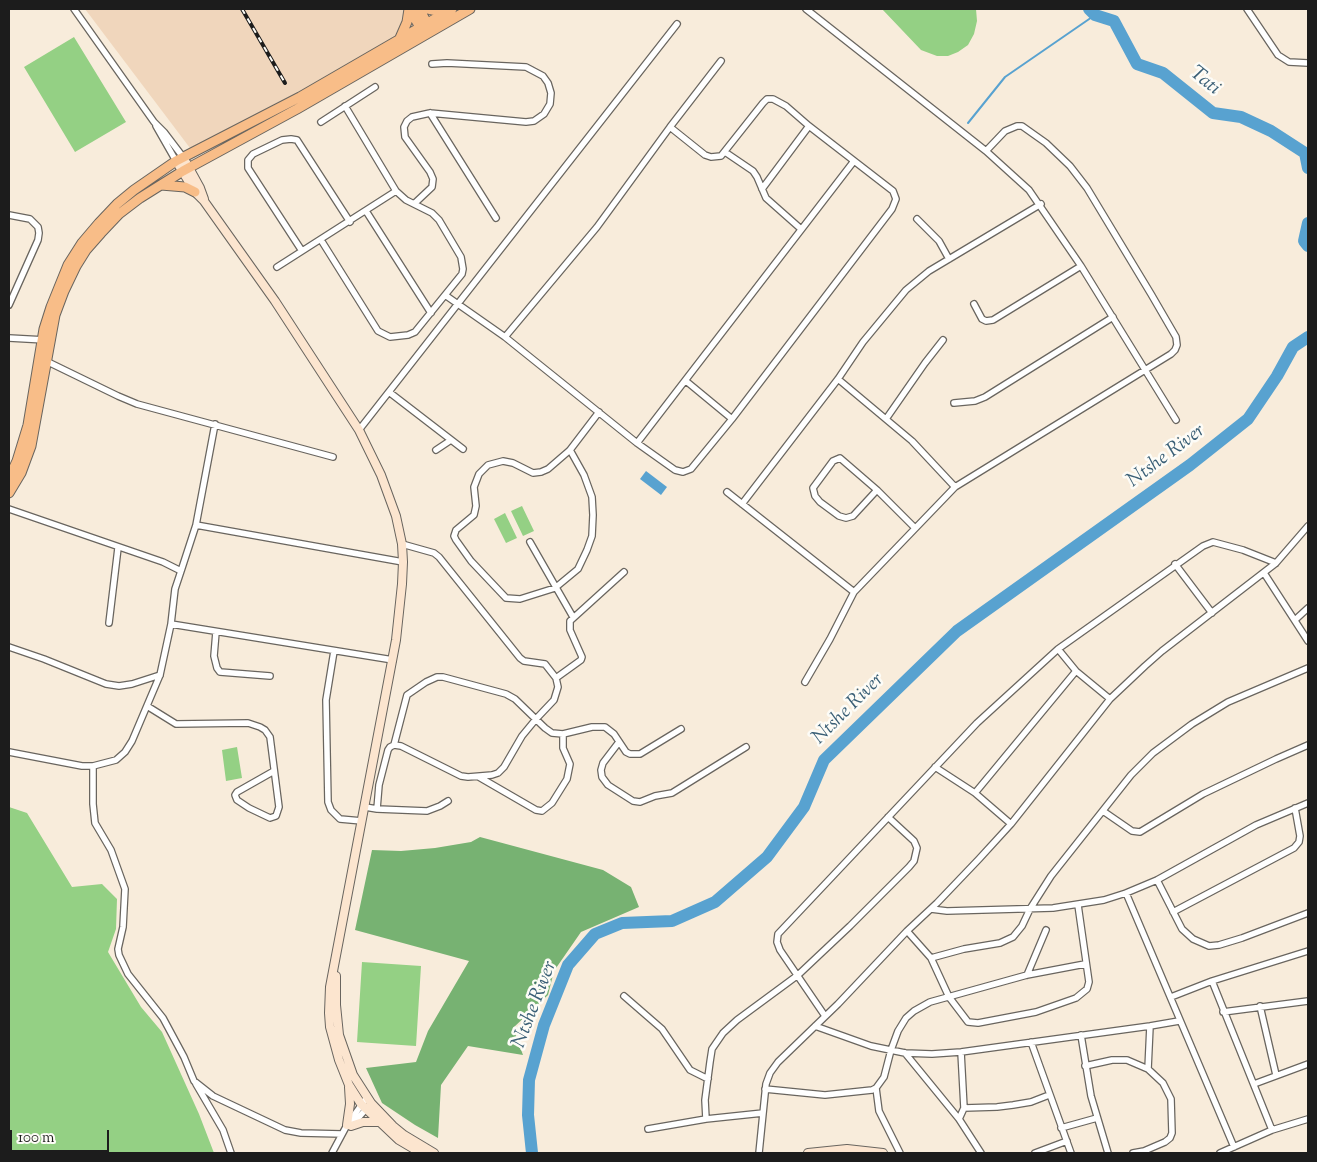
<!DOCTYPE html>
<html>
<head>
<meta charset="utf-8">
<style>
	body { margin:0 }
	#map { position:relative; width:1317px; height:1162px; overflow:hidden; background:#f8ecdb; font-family:"Sorts Mill Goudy",serif }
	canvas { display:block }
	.frame { position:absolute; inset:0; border:10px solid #1c1c1c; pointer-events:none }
	.scale { position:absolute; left:10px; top:1130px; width:99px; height:22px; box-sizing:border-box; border:2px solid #1c1c1c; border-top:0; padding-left:6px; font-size:15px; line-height:18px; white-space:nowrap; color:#1c1c1c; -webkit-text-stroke:4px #fdfcf7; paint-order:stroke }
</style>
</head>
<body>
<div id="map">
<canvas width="1317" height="1162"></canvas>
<div class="frame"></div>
<div class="scale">100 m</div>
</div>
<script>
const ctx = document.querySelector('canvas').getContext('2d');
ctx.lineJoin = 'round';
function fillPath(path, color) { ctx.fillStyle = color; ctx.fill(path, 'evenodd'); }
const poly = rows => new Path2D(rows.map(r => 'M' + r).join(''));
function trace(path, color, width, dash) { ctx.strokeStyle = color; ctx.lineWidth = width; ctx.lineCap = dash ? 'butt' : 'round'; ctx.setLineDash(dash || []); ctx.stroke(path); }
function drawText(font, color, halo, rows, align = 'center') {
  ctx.font = font + ' "Sorts Mill Goudy",serif'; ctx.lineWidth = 5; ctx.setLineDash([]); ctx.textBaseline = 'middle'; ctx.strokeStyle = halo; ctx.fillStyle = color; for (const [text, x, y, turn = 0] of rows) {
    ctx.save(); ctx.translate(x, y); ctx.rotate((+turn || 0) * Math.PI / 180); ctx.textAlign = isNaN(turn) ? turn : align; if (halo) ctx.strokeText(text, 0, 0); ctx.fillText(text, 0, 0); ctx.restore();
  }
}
const built = poly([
	[85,9,452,9,193,152]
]);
const green = poly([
	[882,9,976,9,977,21,974,34,968,45,958,52,948,56,937,56,921,50],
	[74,37,126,122,75,152,24,67],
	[522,506,534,531,523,536,511,511],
	[505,513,517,538,506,543,494,519],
	[237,747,242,778,226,781,222,750],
	[9,807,27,813,72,887,102,884,117,899,116,929,108,952,141,1007,162,1032,199,1114,214,1153,9,1153],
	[362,962,421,966,416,1046,357,1042]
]);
const forest = poly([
	[480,837,603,870,631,887,639,907,581,932,554,971,548,995,513,1028,523,1055,468,1046,441,1085,438,1138,415,1125,382,1103,366,1068,416,1062,428,1031,469,961,355,930,372,850,401,851,435,848,471,842]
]);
const water = poly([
	[646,471,667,487,661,495,640,479]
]);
const stream = poly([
	[968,123,1005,77,1095,15]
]);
const river = poly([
	[1089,9,1095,15,1114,21,1137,64,1163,73,1213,113,1241,117,1271,131,1305,153,1308,168],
	[1308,223,1304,241,1308,246],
	[532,1153,528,1115,529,1080,544,1025,568,965,595,934,622,923,672,921,715,902,767,857,804,807,824,760,957,631,1190,465,1248,419,1277,376,1293,347,1308,337]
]);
const street = poly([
	[74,9,154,122,164,132,183,157],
	[806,9,986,151,1029,190,1081,266,1176,420],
	[1247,9,1278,55,1289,62,1308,63],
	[430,113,496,218],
	[321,122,375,87],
	[156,126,176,161],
	[725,152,753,171,757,177,766,198,801,229],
	[762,189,809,126],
	[415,203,432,187,433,179,430,172,405,137,404,127,407,121,412,117,430,113,526,122,534,121,544,114,550,104,551,93,548,83,543,76,526,67,447,63,432,64],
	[366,211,431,313],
	[9,215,30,219,38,227,39,233,38,240,9,305],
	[917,219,939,241,949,259],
	[321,240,378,331,390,337,408,335,415,332,445,295,462,274,463,269,461,257,439,220,432,213,406,200,396,191,345,106],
	[302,251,248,168,248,160,253,154,282,140,291,139,297,140,350,222],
	[277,267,396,191],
	[445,295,505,337,637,443,675,470,683,472,691,469,732,419,892,209,896,199,893,191,809,126,786,106,773,99,767,99,763,103,721,156,711,157,705,155,670,127],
	[974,304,982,319,986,321,993,320,1081,266],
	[505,337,597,227,670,127,721,61],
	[9,338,45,340],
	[46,361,118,396,137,404,333,457],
	[838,379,912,441,955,487],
	[686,381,732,419],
	[389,392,463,449],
	[954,403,975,401,985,397,1113,317],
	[886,419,925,363,943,340],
	[359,430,677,24],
	[637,443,854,161],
	[436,450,451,440],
	[570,450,584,475,592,497,593,515,592,536,587,550,578,569,555,588,520,599,506,598,471,561,456,540,454,536,456,530,474,515,476,506,474,487,479,474,488,465,503,461,513,463,533,473,541,472,548,469,570,450,599,412],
	[877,490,853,516,846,518,839,516,820,502,815,496,813,488,833,461,840,458,877,490,915,528],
	[727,492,854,592],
	[742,504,838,379,863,342,906,290,929,271,1041,204],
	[9,509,163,562,181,571,175,589,171,624,393,660],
	[196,525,403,562],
	[530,542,573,617],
	[1175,564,1212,613],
	[181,571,196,525,215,424],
	[1264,573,1308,641],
	[1296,619,1308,608],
	[109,623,118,548],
	[216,632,214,656,217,668,220,672,270,676],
	[9,647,44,659,106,684,119,686,132,684,160,675],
	[1058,649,1076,671,1110,699],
	[334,651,326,700,328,802,331,810,340,819,362,821],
	[556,678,581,660,582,657,570,630,570,621,624,572],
	[805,682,830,639,854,592,955,487,1171,354,1175,350,1177,345,1176,337,1151,294,1087,188,1070,166,1046,143,1022,126,1017,126,1005,131,986,151],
	[147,706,176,724,248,723,260,727,265,730,270,737,279,807,276,816,270,818,249,808,237,800,235,795,237,792,274,771],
	[619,742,603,763,601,770,602,777,608,785,633,801,640,802,655,796,672,793,746,747],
	[394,745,407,695,426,682,437,677,443,677,506,694,515,699,545,728,552,733,563,734,592,727,605,727,614,734,626,752,630,754,640,754,681,729],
	[9,752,82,766,93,766,116,760,125,752,132,741,160,675,171,624],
	[93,766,93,804,95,823,111,850,125,889,123,927,118,949,119,955,128,974,163,1018,184,1057,194,1081,213,1096,285,1130,301,1133,342,1134],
	[935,767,975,793,1011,824],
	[479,777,536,810,542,811,552,803,567,779,570,764,563,748,563,734],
	[975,793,1076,671],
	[365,807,377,809,427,811,440,806,448,801],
	[377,809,379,785,388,750,390,747,394,745,401,746,461,776,468,777,492,775,498,773,504,767,522,736,536,719,554,700,558,687,556,678,545,664,524,661,520,658,439,557,434,553,402,544],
	[1103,811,1132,831,1140,832,1203,794,1276,759,1308,745],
	[1157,880,1182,929,1193,939,1209,946,1219,945,1242,938,1308,913],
	[1126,893,1234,1147],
	[931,909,947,911,1053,908,1104,900,1126,893,1157,880,1256,825,1308,803],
	[1173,912,1294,848,1299,842,1300,836,1295,808],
	[907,931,931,958,949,997,968,1022,978,1023,1036,1012,1076,998,1087,989,1089,982,1078,905],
	[931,958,964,949,1000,943,1013,937,1022,926,1030,909,1051,876,1131,775,1153,753,1192,724,1228,702,1308,668],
	[1027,975,1046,930],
	[1212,981,1272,1130],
	[624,996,662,1029,690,1070,708,1079],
	[1171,997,1212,981,1308,951],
	[1260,1006,1276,1075],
	[1223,1012,1308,1001],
	[825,1016,780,950,777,942,778,934,977,723,1058,649,1203,546,1213,542,1243,550,1276,563],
	[815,1026,871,1046,905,1053,932,1054,961,1052,1150,1026,1179,1021],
	[1081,1035,1091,1096,1108,1153],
	[1031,1042,1071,1153],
	[905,1053,959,1119,981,1153],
	[1085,1066,1112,1060,1127,1060,1148,1069,1163,1083,1171,1099,1172,1133,1170,1138,1165,1142,1144,1151,1145,1153],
	[1148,1069,1150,1026],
	[196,1084,223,1130,231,1153],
	[1254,1084,1308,1064],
	[876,1088,879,1111,900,1153],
	[765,1089,825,1095,872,1090,876,1088,884,1077,891,1050,898,1031,906,1018,914,1011,930,1002,1027,975,1085,964],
	[964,1108,997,1107,1013,1105,1031,1102,1049,1095],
	[706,1119,705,1100,710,1062,712,1049,723,1033,737,1020,798,975,850,926,909,867,914,861,917,848,914,841,888,817],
	[959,1119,964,1108,961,1052],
	[351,1126,368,1107],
	[1061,1128,1097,1118],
	[648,1129,706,1119,763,1113],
	[332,1153,347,1125,367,1097],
	[759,1153,766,1084,770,1073,778,1062,838,1004,907,931,937,903,979,859,1011,824,1110,699,1145,666,1162,651,1276,563,1308,526],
	[1035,1153,1067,1141],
	[1133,1153,1144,1151],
	[1220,1153,1272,1130,1308,1119]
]);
const secondary = poly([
	[183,157,200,188,204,199],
	[176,161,195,192,204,201,275,301,359,430,381,475,396,516,402,544,403,562,402,584,396,640,330,987,329,1013,330,1027,339,1060,349,1085,361,1104,399,1140,421,1153],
	[336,976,336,1005,339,1035,353,1075,371,1103,393,1126,404,1135,434,1153],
	[347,1125,350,1104,349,1087],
	[351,1126,363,1122,378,1122],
	[808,1153,847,1149,883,1153]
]);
const primary = poly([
	[409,9,423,32],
	[419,9,430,28],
	[428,9,437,11,447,11],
	[400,38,407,22,409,9],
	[161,185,185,187,195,192],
	[9,478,17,461,28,425,44,329,51,307,68,265,82,243,99,223,117,204,134,190,176,161,300,97,452,9],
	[9,493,21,473,31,446,55,315,64,291,76,266,86,250,101,233,119,214,140,198,183,171,297,109,470,9]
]);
const rail = poly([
	[242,9,285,83]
]);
const waterNames = [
	["Tati",1204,82,39],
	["Ntshe River",1167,457,-37],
	["Ntshe River",849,710,-45],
	["Ntshe River",536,1005,-69]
];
fillPath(built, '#f0d6bc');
fillPath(green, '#94d084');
fillPath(forest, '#77b272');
fillPath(water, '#58a2d0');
trace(stream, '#58a2d0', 2);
trace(river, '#58a2d0', 12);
trace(street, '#69655f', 8);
trace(secondary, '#69655f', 10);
trace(primary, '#69655f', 11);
trace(street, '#fff', 5.5);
trace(secondary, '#fce5cf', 8);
trace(primary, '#f8bd88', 9);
trace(rail, '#1c1c1c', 4);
trace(rail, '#fdfcf7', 2, [5.5]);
drawText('italic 20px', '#3a5f76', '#fdfcf7', waterNames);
</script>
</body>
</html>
